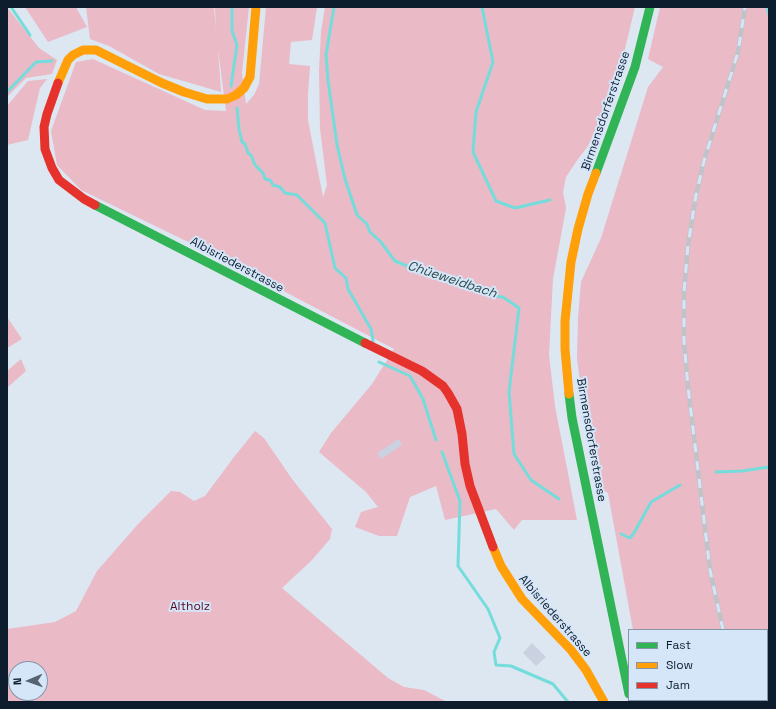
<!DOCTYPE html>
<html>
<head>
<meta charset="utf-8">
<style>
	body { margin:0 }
	#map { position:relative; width:776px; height:709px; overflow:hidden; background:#dde7f1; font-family:"Space Grotesk",sans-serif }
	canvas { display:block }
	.frame { position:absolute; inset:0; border:8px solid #0d1d2e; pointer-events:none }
	.legend { position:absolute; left:628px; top:629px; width:140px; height:72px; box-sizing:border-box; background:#d5e6f9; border:1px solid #8596a8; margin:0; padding:5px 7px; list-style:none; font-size:12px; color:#0d1d2e }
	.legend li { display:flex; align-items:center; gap:8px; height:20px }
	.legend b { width:20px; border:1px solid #8596a8 }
	.north { position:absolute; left:8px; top:661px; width:40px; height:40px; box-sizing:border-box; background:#d5e6f9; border:1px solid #8596a8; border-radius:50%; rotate:268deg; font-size:11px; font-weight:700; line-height:16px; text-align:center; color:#0d1d2e }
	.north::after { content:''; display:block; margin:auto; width:14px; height:18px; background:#566472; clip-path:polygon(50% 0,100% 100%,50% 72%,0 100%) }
</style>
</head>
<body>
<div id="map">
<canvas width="776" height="709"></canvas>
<div class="frame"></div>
<ul class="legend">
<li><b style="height:5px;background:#30b455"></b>Fast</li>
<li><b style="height:5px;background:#ff9f0a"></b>Slow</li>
<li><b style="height:5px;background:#e5322d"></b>Jam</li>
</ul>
<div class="north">N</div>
</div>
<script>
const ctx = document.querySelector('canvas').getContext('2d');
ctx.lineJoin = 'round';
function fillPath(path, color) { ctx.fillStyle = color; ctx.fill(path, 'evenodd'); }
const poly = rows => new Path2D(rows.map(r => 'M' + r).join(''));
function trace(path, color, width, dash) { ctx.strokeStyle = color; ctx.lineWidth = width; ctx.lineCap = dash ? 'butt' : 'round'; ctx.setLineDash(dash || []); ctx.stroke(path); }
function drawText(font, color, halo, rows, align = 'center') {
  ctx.font = font + ' "Space Grotesk",sans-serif'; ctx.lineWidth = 4; ctx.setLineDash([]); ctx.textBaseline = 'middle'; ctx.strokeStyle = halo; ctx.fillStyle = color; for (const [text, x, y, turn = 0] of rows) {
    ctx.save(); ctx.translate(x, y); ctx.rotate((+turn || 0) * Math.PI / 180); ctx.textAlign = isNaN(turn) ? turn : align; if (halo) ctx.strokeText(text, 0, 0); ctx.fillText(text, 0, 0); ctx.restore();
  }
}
const green = poly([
	[7,7,39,48,57,60,52,74,26,78,7,97],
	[25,7,76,7,87,27,48,42],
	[86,7,214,7,216,29,215,7,249,7,242,73,246,104,254,95,259,84,266,7,317,7,312,40,291,42,289,64,310,66,308,94,308,120,323,197,327,185,320,129,319,70,321,32,325,7,635,7,624,53,603,113,588,146,578,159,566,177,563,192,566,208,553,279,549,355,555,406,577,520,522,520,514,530,496,509,445,520,436,486,410,497,397,536,379,536,355,527,361,512,378,507,366,492,319,452,331,433,372,384,394,349,249,273,250,272,81,190,57,165,51,131,76,62,93,59,205,110,226,111,218,49,221,92,159,74,109,46,90,39],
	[660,7,769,7,769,702,647,702,646,700,767,700,767,630,633,630,608,493,599,488,583,403,577,359,578,318,581,282,601,238,648,87,663,67,648,59],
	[47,79,40,88,28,140,7,145,7,106,28,81],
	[7,317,22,339,7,348],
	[21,359,26,371,7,388,7,371],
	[255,431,264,438,292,479,332,529,330,539,312,560,282,588,388,678,404,687,424,690,447,702,7,702,7,629,55,622,76,611,97,571,139,523,171,491,180,492,194,501,205,496,234,457],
	[16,669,40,669,40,693,16,693]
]);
const stream = poly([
	[11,7,30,35],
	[334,7,326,55,328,80,337,145,345,179,357,215,367,224,370,232,380,241,395,261,431,276,493,296,503,297,519,308,509,392,514,454,531,480,559,499],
	[482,7,493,62,476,112,473,152,496,201,515,208,550,200],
	[767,7,769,15],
	[231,86,237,45,232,31,232,7],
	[7,92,36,62,52,61],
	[237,108,239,129,242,142,245,144,248,153,251,155,255,165,263,173,265,179,270,180,273,185,280,187,285,193,297,195,325,223,335,268,346,278,348,289,371,329,373,341],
	[379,362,410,376,423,399,436,440],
	[442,452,460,501,458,566,488,609,500,638,494,652,496,665,511,666,553,684,568,702],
	[716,472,742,471,769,467],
	[621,534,630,538,634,533,651,502,680,485]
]);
const building = poly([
	[399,439,402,445,381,459,377,453],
	[532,643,546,657,536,666,523,653]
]);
const fast = poly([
	[596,173,635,67,650,7],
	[95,205,365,343],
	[569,394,572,418,629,694]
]);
const slow = poly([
	[58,83,68,60,73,55,83,50,96,50,162,83,184,92,207,99,227,99,236,95,244,88,250,77,256,7],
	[569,394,565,349,565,321,571,262,578,229,588,194,596,173],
	[493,547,501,566,522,599,571,650,586,670,604,702]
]);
const jam = poly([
	[58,83,47,114,44,127,45,149,52,168,59,180,84,199,95,205],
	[365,343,422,371,443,386,448,393,457,409,462,434,465,464,470,486,493,547]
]);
const rail = poly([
	[723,630,710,570,688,387,684,341,684,292,688,245,696,195,704,161,738,52,745,7],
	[747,700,748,702]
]);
const streetNames = [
	["Birmensdorferstrasse",606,111,-71],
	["Albisriederstrasse",237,265,28],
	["Birmensdorferstrasse",591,440,80],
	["Albisriederstrasse",555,616,49]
];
const parkNames = [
	["Altholz",190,607]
];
const waterNames = [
	["Chüeweidbach",452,280,18]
];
fillPath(green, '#eabac7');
trace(stream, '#74dcdb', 3);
fillPath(building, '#cad1e0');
trace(fast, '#30b455', 9);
trace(slow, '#ff9f0a', 9);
trace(jam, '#e5322d', 9);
trace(rail, '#c0c3c7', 4.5);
trace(rail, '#d5e6f9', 3, [9]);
drawText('12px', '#0d1d2e', '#d5e6f9', streetNames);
drawText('12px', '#56081f', '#d5e6f9', parkNames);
drawText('italic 13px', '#2d4b49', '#d5e6f9', waterNames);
</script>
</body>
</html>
